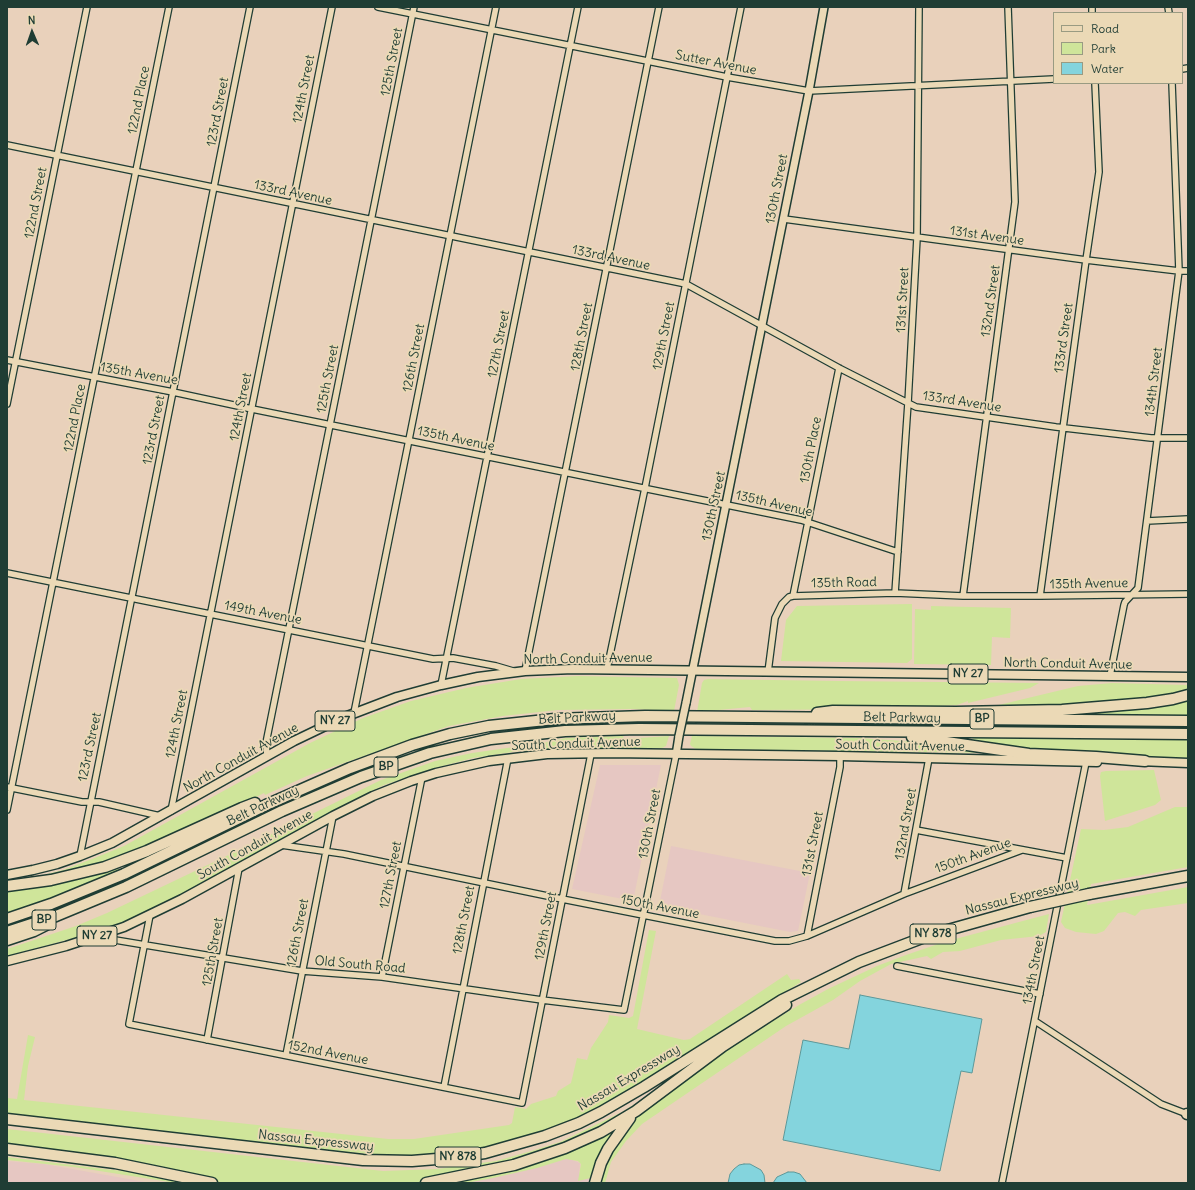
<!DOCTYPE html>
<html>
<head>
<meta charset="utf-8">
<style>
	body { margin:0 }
	#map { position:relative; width:1195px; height:1190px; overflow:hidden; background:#e9d1bb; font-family:Delius,sans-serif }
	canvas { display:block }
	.frame { position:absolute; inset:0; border:8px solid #1f3d34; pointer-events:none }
	.legend { position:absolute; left:1053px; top:12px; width:130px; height:72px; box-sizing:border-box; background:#ebd9b6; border:1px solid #999b82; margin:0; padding:5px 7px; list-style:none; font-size:12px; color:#1f3d34 }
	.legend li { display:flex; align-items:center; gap:8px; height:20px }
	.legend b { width:20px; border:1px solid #999b82 }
	.north { position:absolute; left:12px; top:12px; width:40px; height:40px; -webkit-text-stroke:3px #ebd9b6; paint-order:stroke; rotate:358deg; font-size:11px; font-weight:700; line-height:16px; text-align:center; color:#1f3d34 }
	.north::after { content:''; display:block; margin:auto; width:14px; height:18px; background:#1f3d34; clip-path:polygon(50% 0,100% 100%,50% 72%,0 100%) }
</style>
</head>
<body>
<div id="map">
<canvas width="1195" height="1190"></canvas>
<div class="frame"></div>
<ul class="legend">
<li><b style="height:5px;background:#ebd9b6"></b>Road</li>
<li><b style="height:11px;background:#cfe59a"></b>Park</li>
<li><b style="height:11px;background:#84d4dd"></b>Water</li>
</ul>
<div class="north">N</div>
</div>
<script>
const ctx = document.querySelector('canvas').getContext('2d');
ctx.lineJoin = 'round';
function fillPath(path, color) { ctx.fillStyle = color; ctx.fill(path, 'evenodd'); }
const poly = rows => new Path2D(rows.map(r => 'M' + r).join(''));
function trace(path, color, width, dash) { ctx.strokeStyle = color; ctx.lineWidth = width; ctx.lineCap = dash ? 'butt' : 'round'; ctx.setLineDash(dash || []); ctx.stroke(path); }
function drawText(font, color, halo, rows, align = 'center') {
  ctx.font = font + ' Delius,sans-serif'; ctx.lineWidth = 3.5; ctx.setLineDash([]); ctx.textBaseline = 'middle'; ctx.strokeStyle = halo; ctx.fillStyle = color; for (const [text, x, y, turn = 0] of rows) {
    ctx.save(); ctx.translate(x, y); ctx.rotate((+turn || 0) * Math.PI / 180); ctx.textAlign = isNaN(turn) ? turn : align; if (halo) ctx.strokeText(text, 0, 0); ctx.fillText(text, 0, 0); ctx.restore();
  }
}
const built = poly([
	[600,765,661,765,633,901,572,889],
	[671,846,810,873,798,931,790,932,659,906],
	[567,1158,580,1163,579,1178,593,1176,591,1183,443,1183],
	[7,1161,44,1164,151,1183,7,1183]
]);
const green = poly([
	[912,604,912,659,907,663,781,661,786,620,797,606],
	[931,606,1011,608,1010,638,992,637,991,665,914,664,915,609,931,610],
	[578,676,677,678,679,685,674,711,633,709,558,710,503,716,449,726,307,776,265,795,264,793,212,820,92,868,14,882,63,870,92,859,124,846,310,743,363,718,411,701,466,688,521,679],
	[708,679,838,681,1039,683,1030,688,968,703,968,701,957,705,884,709,752,710,750,707,697,712,702,683,704,680],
	[1112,683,1188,685,1188,715,961,714,1078,686],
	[623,736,624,739,669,736,666,746,662,748,559,748,519,751,473,758,439,767,384,785,347,803,166,904,111,928,7,956,7,949,76,926,107,913,239,850,381,780,435,761,472,753,542,743,566,738],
	[692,736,860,738,930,743,931,746,939,745,990,753,696,749,691,746,690,744],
	[974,738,1188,739,1188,759,1030,750,971,742,971,740],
	[1154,770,1161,800,1155,805,1105,821,1100,776,1101,772,1106,771],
	[1175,807,1188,807,1188,867,1091,884,1087,905,1188,887,1188,903,1141,910,1135,916,1125,912,1118,913,1104,931,1096,934,1076,932,1065,928,1061,922,1081,829,1104,830,1128,827],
	[117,867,119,870,74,890,34,905,7,913,7,891,16,891,60,883,99,873],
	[1049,914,1046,932,1039,936,1001,940,960,951,943,952,931,959,927,956,891,964,860,981,833,1000,786,1026,642,1124,626,1141,611,1162,605,1183,600,1183,610,1156,619,1140,632,1122,644,1110,712,1059,799,1005,828,989,877,966,906,955,944,942],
	[649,930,656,931,637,1029,684,1040,690,1039,787,974,791,980,799,979,801,982,613,1100,564,1125,530,1136,487,1147,428,1155,384,1155,347,1152,7,1113,7,1098,17,1099,28,1035,35,1037,28,1066,24,1100,388,1139,414,1139,509,1125,512,1123,515,1107,526,1109,531,1104,556,1096,558,1091,571,1083,577,1058,587,1060,591,1048,608,1022,609,1015,629,1018,633,1016],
	[659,1089,660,1091,595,1133,498,1167,416,1183,223,1183,134,1162,7,1146,7,1129,383,1171,437,1169,496,1161,528,1152,560,1142,622,1112],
	[621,1126,594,1175,591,1178,578,1181,581,1164,578,1161,566,1159,537,1168,493,1178,466,1183,448,1183,500,1173,548,1160,581,1147],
	[7,1157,122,1171,192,1183,176,1183,74,1167,7,1160]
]);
const water = poly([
	[860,995,982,1019,972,1073,961,1071,940,1171,783,1140,803,1040,849,1049,860,995],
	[744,1164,750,1164,761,1170,764,1175,765,1183,728,1183,730,1174,734,1169,739,1165,744,1164],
	[788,1172,794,1172,800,1174,807,1183,773,1183,777,1177,788,1172]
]);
const street = poly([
	[378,7,727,77,809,91,1054,79],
	[1092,7,1092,13],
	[1168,7,1169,13],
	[1182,69,1188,68],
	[7,145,686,284,839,368,916,407,1056,427,1151,438,1188,438],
	[784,219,1086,260,1179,271,1188,271],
	[7,360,173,392,252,409,801,520,898,552],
	[7,404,87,7],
	[1147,521,1188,519],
	[7,573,433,659,453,658,496,666,513,671],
	[895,593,908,403,917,238,919,7],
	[793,596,839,368],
	[963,596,1015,202,1008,7],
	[1040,596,1086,260,1099,172,1095,83],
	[607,669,645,488,741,7],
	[525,671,659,7],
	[768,672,775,618,782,604,789,597,793,596,895,593,963,596,1040,596,1188,594],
	[1110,676,1124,605,1125,602,1138,588,1179,271,1172,83],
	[441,685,578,7],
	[354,713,496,7],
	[267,756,266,743,414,7],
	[7,787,82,802,99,802,160,816],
	[7,810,169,7],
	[171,811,332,7],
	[916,830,1067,858],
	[281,845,344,854,562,899,775,941,789,941,807,936,904,894,1022,850],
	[80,856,250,7],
	[904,894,929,758],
	[150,915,129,1024,522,1103,591,754],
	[807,936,840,767,840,756],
	[97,937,302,971,382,977,542,1000,624,1010,676,755],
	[897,966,1040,994],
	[382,977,422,777],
	[1035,1021,1161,1104,1187,1114],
	[207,1040,239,868],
	[286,1055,333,816],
	[444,1087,508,758],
	[1002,1183,1086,762]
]);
const secondary = poly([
	[686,703,809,91,824,7],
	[676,755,679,736]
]);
const primary = poly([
	[1139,761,1188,763],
	[7,875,33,870,57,864,80,856,112,843,294,741,342,718,397,697,441,685,478,677,525,671,573,669,1188,677],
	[7,961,66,946,124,927,182,899,333,816,373,796,411,781,436,773,489,761,547,754,611,753,840,756,1097,762]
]);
const highway = poly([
	[817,713,833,711,956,712,1062,710,1147,703,1173,699,1188,695],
	[912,737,1029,754,1096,757,1145,761],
	[7,886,51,880,105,867,147,851,242,808,255,803],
	[1089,894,1188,876],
	[7,919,51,904,124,874,266,805,350,768,412,745,450,734,489,726,555,719,645,716,1188,721],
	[7,932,56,916,126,887,282,811,361,777,430,753,491,739,565,731,639,729,1188,734],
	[7,940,34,931,48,924],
	[1187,1114,1188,1114],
	[7,1119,363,1160,412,1161,449,1158,485,1153,545,1136,579,1123,601,1112,644,1087,782,1000,859,962,930,935,1030,907],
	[7,1149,115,1163,212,1183],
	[426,1183,514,1165,565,1148,601,1132,636,1111,723,1046,786,1005],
	[595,1183,601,1163,608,1149,630,1118]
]);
const secondaryBridge = poly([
	[679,736,686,703]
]);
const highwayBridge = poly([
	[1030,907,1089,894]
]);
const shields = [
	[968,674,40],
	[982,719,24],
	[335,721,40],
	[386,767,24],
	[44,920,24],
	[933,934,46],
	[97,936,40],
	[458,1157,46]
];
const shieldNames = [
	["NY 27",968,674],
	["BP",982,719],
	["NY 27",335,721],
	["BP",386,767],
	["BP",44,920],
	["NY 878",933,934],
	["NY 27",97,936],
	["NY 878",458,1157]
];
const streetNames = [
	["125th Street",392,62,-79],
	["Sutter Avenue",716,63,11],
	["124th Street",304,89,-79],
	["122nd Place",139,100,-79],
	["123rd Street",218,112,-79],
	["130th Street",777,189,-79],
	["133rd Avenue",293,193,12],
	["122nd Street",36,203,-79],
	["131st Avenue",987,236,8],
	["133rd Avenue",611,258,12],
	["131st Street",903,300,-87],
	["132nd Street",991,301,-82],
	["129th Street",664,336,-79],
	["128th Street",582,337,-79],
	["133rd Street",1064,338,-82],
	["127th Street",499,344,-79],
	["126th Street",414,358,-79],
	["135th Avenue",139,374,10],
	["125th Street",328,379,-79],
	["134th Street",1154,382,-83],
	["133rd Avenue",962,402,9],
	["124th Street",241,407,-79],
	["122nd Place",75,418,-79],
	["123rd Street",154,430,-79],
	["135th Avenue",456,439,12],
	["130th Place",811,450,-79],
	["135th Avenue",774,504,13],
	["130th Street",714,506,-78],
	["135th Road",844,583,-1],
	["135th Avenue",1089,584,-1],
	["149th Avenue",263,613,11],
	["North Conduit Avenue",588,659,-1],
	["North Conduit Avenue",1068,664,1],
	["Belt Parkway",577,718,-3],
	["Belt Parkway",902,718,1],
	["124th Street",177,724,-79],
	["South Conduit Avenue",576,744,-2],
	["South Conduit Avenue",900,746,1],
	["123rd Street",90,747,-78],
	["North Conduit Avenue",241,758,-29],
	["Belt Parkway",263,806,-25],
	["130th Street",650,824,-79],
	["132nd Street",906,824,-80],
	["131st Street",813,844,-79],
	["South Conduit Avenue",255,845,-29],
	["150th Avenue",973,856,-20],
	["127th Street",391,875,-79],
	["Nassau Expressway",1022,897,-14],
	["150th Avenue",660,907,11],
	["128th Street",464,920,-79],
	["129th Street",546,926,-79],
	["126th Street",298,933,-79],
	["125th Street",213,952,-80],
	["Old South Road",360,965,5],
	["134th Street",1034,970,-79],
	["152nd Avenue",328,1053,11],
	["Nassau Expressway",629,1078,-31],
	["Nassau Expressway",316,1141,6]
];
fillPath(built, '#e6c7c2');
fillPath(green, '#cfe59a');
fillPath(water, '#84d4dd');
trace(water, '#5c9899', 1);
trace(street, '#1f3d34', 8);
trace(secondary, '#1f3d34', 10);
trace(primary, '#1f3d34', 11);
trace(highway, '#1f3d34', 13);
trace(street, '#ebd9b6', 5.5);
trace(secondary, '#ebd9b6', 7);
trace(primary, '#ebd9b6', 8);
trace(highway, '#ebd9b6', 10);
trace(secondaryBridge, '#1f3d34', 10, []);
trace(highwayBridge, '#1f3d34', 13, []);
trace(secondaryBridge, '#ebd9b6', 7);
trace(highwayBridge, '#ebd9b6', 10);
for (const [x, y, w] of shields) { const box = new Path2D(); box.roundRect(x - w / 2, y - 10, w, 20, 3); ctx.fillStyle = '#ebd9b6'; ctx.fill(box); trace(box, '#1f3d34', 1); }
drawText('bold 12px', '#1f3d34', null, shieldNames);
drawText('13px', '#1f3d34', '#ebd9b6', streetNames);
</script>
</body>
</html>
